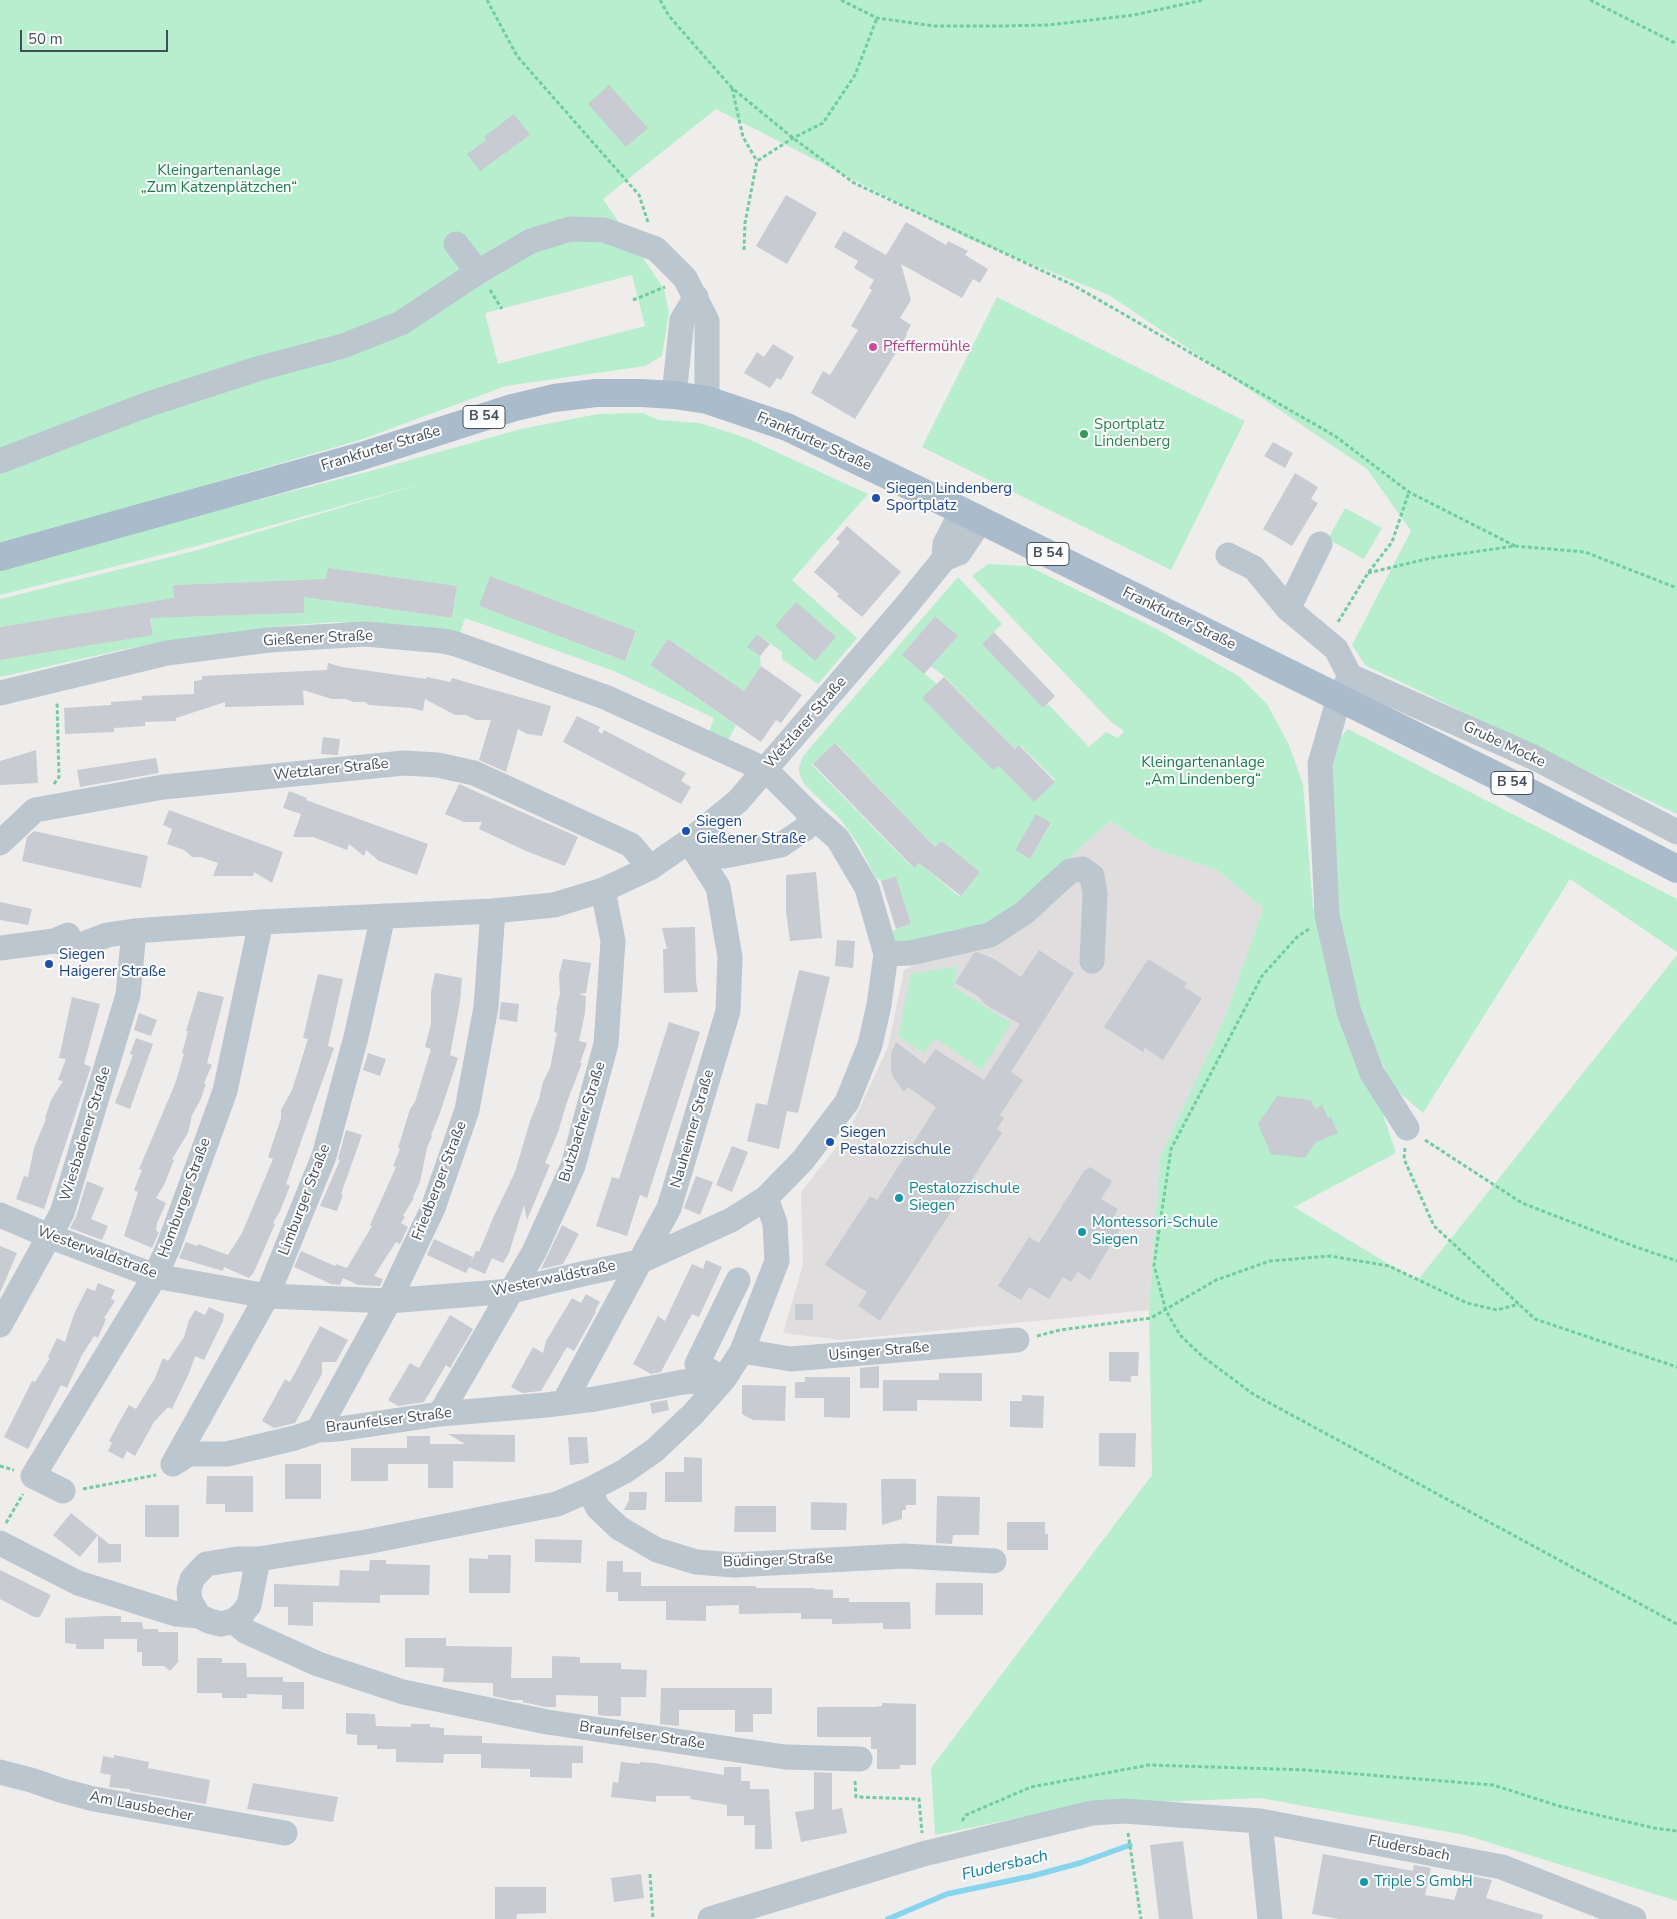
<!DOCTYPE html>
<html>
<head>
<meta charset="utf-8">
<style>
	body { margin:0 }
	#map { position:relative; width:1677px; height:1919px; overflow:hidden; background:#efecec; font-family:"Nunito Sans",sans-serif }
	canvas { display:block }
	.scale { position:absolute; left:20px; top:30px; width:148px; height:22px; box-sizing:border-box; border:2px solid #444f5a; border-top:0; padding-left:6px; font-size:15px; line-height:18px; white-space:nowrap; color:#444f5a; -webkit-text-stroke:4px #fff; paint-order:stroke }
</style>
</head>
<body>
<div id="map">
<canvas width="1677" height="1919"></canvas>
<div class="scale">50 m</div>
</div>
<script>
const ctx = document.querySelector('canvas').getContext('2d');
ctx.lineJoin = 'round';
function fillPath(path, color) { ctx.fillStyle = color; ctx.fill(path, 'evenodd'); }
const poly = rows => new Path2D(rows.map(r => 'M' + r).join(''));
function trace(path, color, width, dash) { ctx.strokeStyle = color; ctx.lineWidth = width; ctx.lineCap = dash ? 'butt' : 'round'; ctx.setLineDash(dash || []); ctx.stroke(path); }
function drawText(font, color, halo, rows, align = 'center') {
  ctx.font = font + ' "Nunito Sans",sans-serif'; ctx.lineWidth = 4; ctx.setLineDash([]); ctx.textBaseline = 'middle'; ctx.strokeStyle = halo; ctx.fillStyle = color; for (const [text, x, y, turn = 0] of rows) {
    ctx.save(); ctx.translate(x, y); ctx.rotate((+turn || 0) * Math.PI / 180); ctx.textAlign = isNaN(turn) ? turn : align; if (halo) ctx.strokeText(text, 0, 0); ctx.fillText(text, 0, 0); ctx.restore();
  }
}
const education = poly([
	[1110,821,1154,849,1217,870,1263,908,1226,1015,1160,1157,1149,1310,841,1340,783,1333,803,1265,801,1192,849,1131,888,1047,904,970,991,928]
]);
const green = poly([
	[0,0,1677,0,1677,814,1365,665,1352,645,1411,531,1367,469,1109,295,967,238,716,109,603,199,664,289,669,312,662,356,645,366,506,386,360,440,0,545],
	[632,275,645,326,498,364,485,313],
	[997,297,1245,421,1171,570,922,447],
	[643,413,659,420,700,423,746,438,868,494,792,580,857,638,818,684,782,659,782,652,757,634,748,647,760,656,761,666,752,680,793,708,790,709,753,697,668,639,650,665,736,725,728,741,709,732,714,718,614,671,465,618,460,633,382,624,333,622,282,626,169,641,121,650,0,677,0,660,153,634,148,603,0,627,0,599,194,551,424,483,193,547,0,595,0,566,367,472,521,429,598,414],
	[303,580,304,613,175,617,174,585],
	[457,586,452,618,324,600],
	[479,606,636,631,636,632,625,661],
	[1345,508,1382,528,1364,559,1328,539],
	[988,564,1028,566,1155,628,1240,677,1267,704,1289,745,1303,784,1313,907,1396,1153,1294,1207,1417,1281,1677,955,1677,1901,1465,1835,1260,1798,1082,1805,935,1835,931,1768,1152,1475,1149,1310,1160,1157,1226,1015,1263,908,1217,870,1154,849,1110,821,991,928,895,944,892,931,911,924,896,876,881,881,875,877,860,847,841,820,804,784,799,773,799,767,803,756,958,577,1002,624,982,644,1043,708,1048,704,1089,747,1106,732,1118,738,1124,731,1110,721,972,576],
	[935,616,958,636,931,666,945,677,1015,749,1020,745,1055,780,1034,802,999,765,993,770,937,684,902,655],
	[836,743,935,847,942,841,980,872,960,897,919,863,913,868,813,766,812,765],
	[1036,815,1051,824,1030,859,1015,850],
	[1348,729,1677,899,1677,952,1570,879,1423,1113,1394,1088,1366,1029,1338,918,1328,751],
	[957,966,954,987,1011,1023,982,1070,935,1038,924,1053,898,1036,911,974]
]);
const stream = poly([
	[888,1919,947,1894,1032,1876,1080,1863,1130,1845]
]);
const building = poly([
	[609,85,648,128,626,147,588,104],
	[514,114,530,135,480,171,467,154,486,140,484,137],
	[786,195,817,213,787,264,756,246],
	[906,222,946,245,948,241,968,251,965,255,988,269,980,283,973,279,962,298,901,264,911,300,900,318,911,325,906,334,907,335,855,419,811,393,823,371,830,375,858,330,851,326,872,290,869,288,874,280,854,268,858,261,834,247,844,231,886,255],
	[773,344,794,357,781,380,777,378,770,388,744,373,757,352,764,357],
	[1273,442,1293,453,1285,468,1264,456],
	[1295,473,1318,487,1311,499,1318,503,1292,546,1263,529],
	[847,526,901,572,862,617,837,596,839,594,814,572,840,542,836,539],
	[328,568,457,586,452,618,304,597,304,613,150,618,153,635,0,660,0,627,174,598,173,585,326,579],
	[490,576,636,631,625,661,479,606],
	[796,602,836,637,815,661,775,626],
	[935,616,958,636,924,674,902,655],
	[994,632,1055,696,1043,708,982,644],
	[757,634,770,644,760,656,747,647],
	[668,639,744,691,761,666,802,695,781,723,776,720,761,742,650,665],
	[328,663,342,667,426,679,427,677,450,682,452,678,551,706,542,736,527,734,518,729,506,772,479,760,491,720,476,720,466,715,455,715,425,699,423,711,411,708,369,705,365,702,353,702,346,699,332,699,303,690,304,705,225,707,225,702,176,718,176,721,145,722,145,726,114,728,114,732,65,734,64,708,111,705,111,702,142,700,142,696,194,694,194,681,202,680,202,676,327,670],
	[944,677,1015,749,1019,745,1055,782,1034,802,999,766,993,770,922,698],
	[577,716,600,727,598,731,602,734,604,730,686,773,681,781,691,787,681,804,563,742],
	[323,737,340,739,338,755,321,754],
	[835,743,935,847,942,841,980,872,961,896,919,863,914,868,813,764],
	[36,750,38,783,0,785,0,761],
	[156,758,159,773,80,787,77,770],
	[459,784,578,837,565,866,526,851,479,829,482,822,464,822,445,814],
	[289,791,307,798,306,800,428,844,417,875,379,861,366,850,364,856,349,844,347,850,313,837,293,837,301,814,283,808],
	[169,810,283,852,272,883,254,872,253,876,213,876,218,863,201,857,192,857,184,850,167,844,172,829,163,825],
	[1036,814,1051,823,1030,859,1015,850],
	[34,831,148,856,141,888,22,861,27,837],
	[816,872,822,938,790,941,786,912,786,875],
	[896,876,911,924,896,929,881,881],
	[0,902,32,909,28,925,0,920],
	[695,927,696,981,698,992,664,993,663,949,667,949,662,928],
	[837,940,855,941,853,968,835,966],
	[1039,950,1074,973,1011,1072,1023,1080,1000,1115,1004,1118,997,1129,1002,1133,880,1321,858,1306,867,1292,825,1265,870,1196,877,1200,936,1107,908,1087,904,1092,893,1077,891,1069,891,1053,896,1042,925,1064,935,1049,984,1080,1020,1024,986,1005,978,996,955,983,974,953,978,952,994,959,1021,977],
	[563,959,591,963,586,993,579,994,586,996,585,1013,579,1041,587,1043,580,1063,582,1063,567,1102,558,1132,545,1163,550,1165,527,1220,524,1205,509,1253,503,1263,492,1258,485,1274,469,1267,466,1273,427,1255,434,1239,473,1257,470,1265,476,1251,482,1253,479,1252,493,1218,515,1172,530,1121,539,1099,543,1082,550,1068,557,1033,554,1032,557,1010,556,1010,560,994,559,975],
	[1148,959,1187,983,1184,987,1202,998,1163,1060,1145,1048,1143,1052,1104,1027],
	[799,970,830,977,798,1113,787,1111,779,1149,747,1141,756,1103,767,1105],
	[435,973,462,978,460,1002,450,1055,458,1058,440,1113,431,1135,432,1136,427,1148,420,1182,413,1197,414,1198,403,1216,405,1217,401,1223,408,1227,400,1244,396,1242,374,1276,383,1279,380,1286,358,1285,343,1278,340,1285,331,1284,294,1267,301,1251,335,1266,336,1264,347,1268,372,1226,370,1225,396,1167,393,1166,400,1149,398,1148,410,1109,415,1102,431,1049,425,1047,431,1024,431,992],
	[318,974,343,979,328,1046,334,1048,286,1184,290,1186,280,1211,273,1223,275,1224,254,1272,249,1278,224,1267,223,1271,179,1258,186,1242,197,1246,198,1244,228,1255,242,1233,273,1159,268,1157,281,1118,281,1110,292,1090,308,1039,303,1038],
	[198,991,224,997,207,1063,212,1065,204,1083,206,1084,200,1101,192,1115,188,1133,172,1159,174,1160,164,1185,156,1198,166,1203,157,1223,156,1231,159,1232,152,1248,124,1236,138,1192,134,1190,142,1170,139,1169,175,1084,184,1054,182,1053,188,1031,186,1031],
	[72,997,100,1004,84,1064,91,1067,44,1209,16,1199,24,1176,28,1177,34,1148,46,1119,45,1118,51,1100,63,1081,58,1080,66,1059,59,1058],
	[501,1002,519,1004,517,1022,499,1019],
	[139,1013,157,1020,151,1036,134,1030],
	[669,1022,700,1032,647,1198,640,1195,627,1236,596,1226,612,1177,619,1179],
	[136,1038,153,1044,130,1109,115,1103,133,1055,130,1054],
	[368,1053,386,1059,380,1076,363,1070],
	[1277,1096,1311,1100,1315,1109,1322,1105,1328,1118,1331,1117,1338,1133,1316,1142,1305,1158,1271,1154,1258,1124],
	[346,1130,362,1135,341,1194,343,1195,337,1211,320,1206,340,1160,338,1159],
	[732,1146,748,1152,732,1192,716,1185],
	[1090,1167,1112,1181,1101,1199,1118,1209,1112,1220,1122,1226,1090,1280,1078,1272,1071,1282,1063,1277,1049,1299,1029,1287,1021,1300,998,1286,1029,1237,1039,1243,1084,1171],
	[696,1176,713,1182,700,1215,684,1208],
	[87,1181,104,1188,91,1219,108,1226,102,1240,70,1228,76,1217],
	[562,1225,579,1234,563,1264,541,1269],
	[0,1246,17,1253,0,1293],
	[706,1260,722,1267,699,1317,692,1314,661,1372,651,1374,633,1364,658,1316,665,1321,692,1264,703,1269],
	[98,1283,115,1290,111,1299,115,1301,104,1318,106,1319,98,1338,94,1336,81,1357,67,1388,61,1385,28,1449,4,1437,32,1381,35,1382,50,1358,48,1357,57,1338,65,1342,74,1314,87,1288,95,1291],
	[586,1294,600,1302,595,1311,596,1312,574,1351,567,1347,541,1391,522,1393,511,1387,533,1347,543,1353,546,1341,572,1298,581,1303],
	[795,1304,813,1304,813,1320,795,1320],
	[209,1307,224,1314,223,1321,204,1360,195,1356,190,1371,172,1409,168,1407,154,1422,135,1456,127,1451,123,1459,108,1451,112,1443,109,1441,121,1419,129,1405,136,1409,155,1378,163,1358,168,1361,184,1337,189,1320,195,1310,205,1315],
	[450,1315,473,1329,450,1368,446,1365,424,1402,398,1406,388,1400,410,1363,419,1368],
	[320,1326,348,1340,336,1362,322,1362,322,1374,295,1423,274,1428,262,1421,285,1379,290,1382],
	[1109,1352,1139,1352,1138,1376,1131,1376,1131,1382,1109,1381],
	[879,1366,879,1388,860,1388,860,1368],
	[939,1373,982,1373,982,1401,917,1400,917,1411,883,1411,883,1380,939,1380],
	[805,1377,850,1377,850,1418,824,1417,824,1398,795,1398,795,1382,805,1382],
	[742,1385,786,1386,785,1421,753,1420,742,1414],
	[1022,1395,1044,1396,1043,1428,1010,1427,1010,1401,1022,1401],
	[667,1400,669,1410,652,1414,650,1403],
	[1099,1433,1136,1433,1135,1467,1099,1466],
	[448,1434,515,1435,515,1462,453,1461,453,1488,428,1488,428,1464,388,1464,388,1481,351,1481,351,1448,407,1448,407,1436,430,1436,430,1444,465,1444],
	[568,1437,587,1437,589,1463,570,1465],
	[684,1457,702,1458,702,1502,665,1502,665,1472,684,1472],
	[285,1464,321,1464,321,1499,285,1499],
	[207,1476,253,1476,253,1512,225,1512,225,1504,206,1504],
	[881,1479,916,1479,916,1505,906,1505,906,1510,902,1510,902,1519,882,1525],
	[629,1492,647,1492,646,1510,624,1510,629,1500],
	[937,1496,980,1497,979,1535,953,1535,952,1544,936,1543],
	[811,1502,847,1503,846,1530,811,1530],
	[145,1505,179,1505,179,1537,145,1537],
	[735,1506,776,1506,776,1532,734,1532],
	[71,1513,98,1535,80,1557,53,1535],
	[1007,1522,1045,1522,1045,1534,1048,1534,1048,1550,1007,1550],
	[98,1535,109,1544,121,1544,121,1562,98,1563],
	[535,1539,582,1540,581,1563,535,1562],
	[488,1555,511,1555,510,1593,469,1593,469,1558,488,1559],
	[370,1560,386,1560,386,1564,430,1565,429,1595,380,1595,380,1603,313,1602,313,1626,288,1625,288,1607,274,1607,274,1584,339,1586,340,1570,369,1571],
	[607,1561,623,1561,623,1572,641,1572,641,1586,756,1586,756,1588,815,1588,814,1589,833,1590,833,1598,849,1598,849,1602,910,1602,911,1629,883,1629,883,1623,832,1624,832,1619,801,1619,801,1613,739,1614,739,1605,706,1606,706,1621,666,1620,666,1601,618,1601,618,1592,606,1592],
	[0,1570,51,1595,40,1617,34,1617,0,1599],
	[936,1583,983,1583,983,1615,935,1615],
	[103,1616,121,1616,121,1622,142,1622,143,1629,158,1629,159,1632,178,1632,178,1662,170,1671,164,1666,142,1666,142,1652,137,1652,137,1639,104,1639,104,1649,76,1649,76,1644,65,1643,65,1618],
	[405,1638,446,1638,446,1646,512,1647,511,1678,552,1678,552,1656,580,1657,580,1663,621,1663,621,1669,647,1670,646,1697,621,1697,621,1716,607,1716,598,1715,598,1696,556,1695,556,1707,545,1707,523,1702,523,1700,511,1700,493,1696,493,1683,443,1682,444,1668,405,1667],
	[197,1658,222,1658,222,1663,246,1663,247,1677,283,1677,283,1682,304,1682,304,1709,282,1709,282,1695,247,1694,247,1698,222,1698,222,1693,197,1693],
	[661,1688,772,1688,772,1714,753,1714,753,1732,735,1732,735,1710,679,1710,679,1726,660,1724],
	[882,1703,916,1704,916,1765,900,1765,900,1769,877,1769,877,1749,871,1749,871,1737,817,1737,817,1707,875,1707,882,1706],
	[346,1713,375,1714,376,1726,411,1727,411,1724,430,1724,430,1727,444,1728,444,1735,482,1736,482,1743,583,1746,583,1763,572,1763,572,1778,530,1777,530,1769,481,1768,481,1754,444,1754,443,1763,396,1762,396,1749,377,1749,377,1745,357,1745,357,1735,346,1734],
	[114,1755,149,1762,148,1768,210,1780,206,1804,130,1791,130,1789,109,1787,111,1775,100,1773,103,1756,114,1758],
	[621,1762,640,1764,640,1762,654,1763,724,1775,724,1767,741,1767,741,1781,750,1781,750,1789,769,1789,772,1849,755,1849,755,1825,744,1825,744,1816,727,1816,727,1805,690,1799,691,1796,656,1796,656,1802,611,1797,613,1782,618,1783],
	[814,1772,832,1773,832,1810,842,1808,847,1833,801,1842,795,1812,814,1809],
	[253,1783,338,1797,333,1822,247,1809],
	[1183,1841,1193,1919,1159,1919,1150,1845],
	[1323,1854,1413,1871,1414,1865,1431,1868,1425,1895,1454,1900,1463,1874,1492,1880,1486,1898,1543,1915,1542,1919,1339,1919,1312,1914],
	[641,1874,644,1898,614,1902,611,1878],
	[495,1887,546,1887,546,1913,517,1914,516,1919,495,1919]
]);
const path = poly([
	[487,0,517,56,639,195,648,222],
	[660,0,669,16,732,88,793,138,854,183,1073,285,1335,436,1409,492,1515,546],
	[841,0,877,18,934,26,999,26,1049,25,1134,15,1203,0],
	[1590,0,1677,44],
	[732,88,743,137,757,161],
	[744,250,745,223,757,161,793,138,823,123,855,75,877,18],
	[490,290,502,309],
	[633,300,665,287],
	[1368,573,1431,558,1515,546,1585,552,1677,588],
	[1338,622,1368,573,1392,542,1409,492],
	[54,784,59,777,57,701],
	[1309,929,1297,937,1262,976,1171,1149,1154,1265,1166,1311,1180,1335,1202,1356,1253,1394,1677,1624],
	[1425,1140,1522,1203,1636,1247,1677,1261],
	[1405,1148,1404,1159,1434,1226,1535,1319,1677,1367],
	[1037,1336,1060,1330,1151,1318,1216,1280,1270,1261,1330,1256,1389,1266,1467,1303,1497,1310,1519,1304],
	[0,1466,14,1470],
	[83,1489,156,1475],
	[6,1523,23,1494],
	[855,1781,856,1797,919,1799,922,1833],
	[962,1821,966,1815,1031,1787,1149,1765,1307,1770,1493,1785,1559,1806,1654,1828,1677,1831],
	[1128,1833,1141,1919],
	[650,1874,653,1919]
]);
const minor = poly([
	[456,244,478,272],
	[674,395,682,320,696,297],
	[0,461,146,405,257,369,343,346,401,323,478,272,531,241,570,229,604,230,656,249,685,278,707,321,707,400],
	[1228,555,1254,568,1288,609,1336,649,1350,676],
	[944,559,945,544,962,511],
	[1288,609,1320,544],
	[1350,676,1339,698,1320,764,1327,915,1349,1012,1372,1073,1407,1128],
	[1350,676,1533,757,1677,832],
	[0,693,167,653,269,640,365,634,443,641,456,644,605,697,766,770,811,815,838,839,867,888,886,954,879,1005,870,1045,847,1102,803,1160,766,1198,731,1220,639,1262,582,1274,511,1291,389,1301,267,1296,155,1276,49,1236,0,1215],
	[689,841,724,856,781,845,806,828,811,815],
	[0,843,35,810,163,787,404,763,438,765,474,773,631,845,650,868],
	[54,941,81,945,107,935,134,931,261,922,493,911,554,905,603,890,650,868,689,841,738,801,905,607,944,559,959,553,981,520],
	[0,948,54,941,68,935],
	[886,954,910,953,990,935,1024,913,1070,871,1082,869,1092,876,1095,894,1092,961],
	[0,1325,62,1213,128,995,134,931],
	[742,1351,791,1359,1017,1340],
	[564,1402,669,1208,728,1011,730,957,718,887,689,841],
	[440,1414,534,1252,573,1166,606,1044,613,941,603,890],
	[318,1430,389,1301,433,1208,467,1110,486,1007,493,911],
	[173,1464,189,1454,227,1454,295,1438,318,1430,339,1429,440,1414,546,1405,595,1399,683,1382,724,1379,697,1364,738,1280],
	[173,1464,267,1296,324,1156,356,1037,383,916],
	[589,1490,598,1508,619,1528,657,1550,696,1562,734,1565,904,1556,994,1561],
	[63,1491,33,1476,155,1276,168,1248,225,1091,261,922],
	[0,1543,78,1583,176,1614,199,1616],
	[237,1559,258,1559,249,1605,242,1614,233,1621,221,1624,209,1621,199,1616,190,1601,189,1590,192,1579,206,1564,237,1559],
	[258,1559,366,1542,557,1504,589,1490,625,1471,655,1450,693,1414,724,1379,742,1351,777,1261,775,1223,766,1198],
	[233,1621,245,1631,318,1664,403,1692,547,1722,785,1757,860,1759],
	[0,1772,31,1780,63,1791,94,1799,285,1833],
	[1260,1821,1270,1919],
	[710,1919,923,1854,1092,1813,1124,1811,1260,1821,1502,1867,1634,1919]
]);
const major = poly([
	[0,557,362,456,512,408,554,398,596,393,641,393,674,395,707,400,787,427,962,511,1525,790,1677,869]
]);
const markers = [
	[873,347,5,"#d1479c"],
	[1084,434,5,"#2e9e5b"],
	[876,498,5,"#1a4fb4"],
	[686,831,5,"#1a4fb4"],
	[49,964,5,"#1a4fb4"],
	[830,1142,5,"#1a4fb4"],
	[899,1198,5,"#0f9aa8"],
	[1082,1232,5,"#0f9aa8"],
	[1364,1882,5,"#0f9aa8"]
];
const shields = [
	[484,417,42],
	[1048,554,42],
	[1512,783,42]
];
const shieldNames = [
	["B 54",484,417],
	["B 54",1048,554],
	["B 54",1512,783]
];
const parkNames = [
	["Kleingartenanlage",219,171],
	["„Zum Katzenplätzchen“",219,188],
	["Kleingartenanlage",1203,763],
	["„Am Lindenberg“",1203,780]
];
const hotelNames = [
	["Pfeffermühle",883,347]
];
const leisureNames = [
	["Sportplatz",1094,425],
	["Lindenberg",1094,442]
];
const streetNames = [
	["Frankfurter Straße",814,442,24],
	["Frankfurter Straße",381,449,-17],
	["Frankfurter Straße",1179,619,26],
	["Gießener Straße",318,639,-3],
	["Wetzlarer Straße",806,723,-49],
	["Grube Mocke",1504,745,25],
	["Wetzlarer Straße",331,770,-6],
	["Butzbacher Straße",583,1122,-73],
	["Nauheimer Straße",693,1129,-74],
	["Wiesbadener Straße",86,1134,-73],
	["Friedberger Straße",440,1181,-69],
	["Homburger Straße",185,1198,-70],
	["Limburger Straße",305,1200,-69],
	["Westerwaldstraße",97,1253,20],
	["Westerwaldstraße",554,1279,-12],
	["Usinger Straße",879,1352,-5],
	["Braunfelser Straße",389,1421,-7],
	["Büdinger Straße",778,1561,-2],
	["Braunfelser Straße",642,1736,8],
	["Am Lausbecher",141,1807,11],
	["Fludersbach",1409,1849,11]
];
const transitNames = [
	["Siegen Lindenberg",886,489],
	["Sportplatz",886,506],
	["Siegen",696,822],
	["Gießener Straße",696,839],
	["Siegen",59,955],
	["Haigerer Straße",59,972],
	["Siegen",840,1133],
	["Pestalozzischule",840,1150]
];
const cultureNames = [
	["Pestalozzischule",909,1189],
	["Siegen",909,1206],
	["Montessori-Schule",1092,1223],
	["Siegen",1092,1240],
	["Triple S GmbH",1374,1882]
];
const waterNames = [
	["Fludersbach",1005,1866,-13]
];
fillPath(education, '#e0ddde');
fillPath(green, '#b7efce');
trace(stream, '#83d6ee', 5.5);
fillPath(building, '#c8cbd1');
trace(path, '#6fcea0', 3, [4, 2.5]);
trace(minor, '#bcc6cf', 25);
trace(major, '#abc', 28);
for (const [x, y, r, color] of markers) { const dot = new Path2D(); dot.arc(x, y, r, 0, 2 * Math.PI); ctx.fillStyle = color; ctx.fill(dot); trace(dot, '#fff', 2); }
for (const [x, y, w] of shields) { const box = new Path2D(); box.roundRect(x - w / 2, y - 11.5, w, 23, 4); ctx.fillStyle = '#fff'; ctx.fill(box); trace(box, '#444f5a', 1); }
drawText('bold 14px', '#444f5a', null, shieldNames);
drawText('15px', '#147c49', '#fff', parkNames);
drawText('15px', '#b23c85', '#fff', hotelNames, 'left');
drawText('15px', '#27864d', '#fff', leisureNames, 'left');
drawText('15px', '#444f5a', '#fff', streetNames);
drawText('15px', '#164399', '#fff', transitNames, 'left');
drawText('15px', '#0d838f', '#fff', cultureNames, 'left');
drawText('italic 16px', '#087fa1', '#fff', waterNames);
</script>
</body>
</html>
